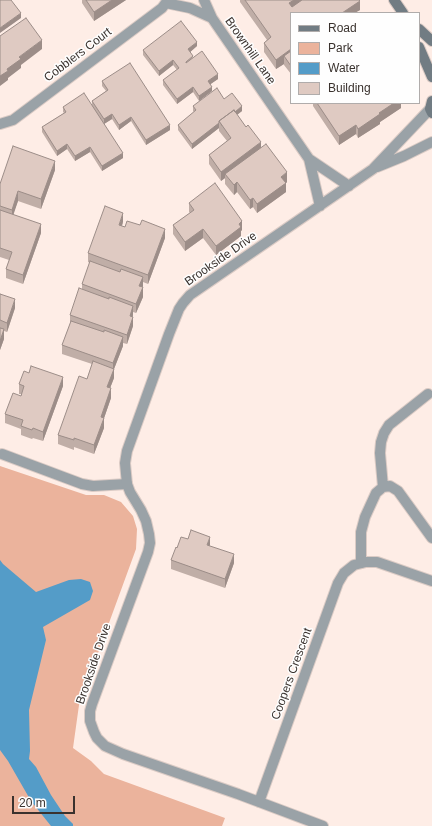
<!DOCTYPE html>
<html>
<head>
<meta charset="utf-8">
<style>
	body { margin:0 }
	#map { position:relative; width:432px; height:826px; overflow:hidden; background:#feede6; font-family:Arial,sans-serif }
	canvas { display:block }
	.legend { position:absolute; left:290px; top:12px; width:130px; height:92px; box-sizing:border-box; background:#fefefe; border:1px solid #b0acab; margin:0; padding:5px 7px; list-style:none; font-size:12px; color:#3a322e }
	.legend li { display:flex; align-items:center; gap:8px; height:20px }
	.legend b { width:20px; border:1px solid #b0acab }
	.scale { position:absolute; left:12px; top:796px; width:63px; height:18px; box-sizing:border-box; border:2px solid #3a322e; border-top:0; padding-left:5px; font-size:12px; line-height:14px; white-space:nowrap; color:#3a322e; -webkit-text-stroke:3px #fefefe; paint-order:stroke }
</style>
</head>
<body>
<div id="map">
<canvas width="432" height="826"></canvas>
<ul class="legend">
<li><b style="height:5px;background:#717c83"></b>Road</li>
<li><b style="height:11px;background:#ebb39c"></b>Park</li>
<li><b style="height:11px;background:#549cc8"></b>Water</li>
<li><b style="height:11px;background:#dfcac2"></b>Building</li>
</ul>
<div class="scale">20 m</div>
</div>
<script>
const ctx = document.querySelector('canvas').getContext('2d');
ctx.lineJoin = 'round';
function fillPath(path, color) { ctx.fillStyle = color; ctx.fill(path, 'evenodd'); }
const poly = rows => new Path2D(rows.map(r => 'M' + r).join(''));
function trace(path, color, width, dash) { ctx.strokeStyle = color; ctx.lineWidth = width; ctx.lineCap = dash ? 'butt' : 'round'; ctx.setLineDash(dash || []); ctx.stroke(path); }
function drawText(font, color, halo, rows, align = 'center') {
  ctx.font = font + ' Arial,sans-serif'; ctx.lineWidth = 3; ctx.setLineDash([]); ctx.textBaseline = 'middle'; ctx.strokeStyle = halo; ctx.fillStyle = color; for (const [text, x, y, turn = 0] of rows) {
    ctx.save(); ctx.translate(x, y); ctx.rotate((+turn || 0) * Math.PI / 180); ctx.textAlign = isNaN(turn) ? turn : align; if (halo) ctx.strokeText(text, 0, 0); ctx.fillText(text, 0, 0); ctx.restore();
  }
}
const green = poly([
	[0,466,86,495,104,495,121,502,133,516,137,529,136,549,79,705,73,748,91,761,104,774,225,818,222,826,0,826]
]);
const water = poly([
	[0,560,3,564,36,592,69,580,81,579,90,582,93,591,90,600,43,627,46,640,29,710,30,751,29,759,36,767,51,795,65,816,73,824,73,826,51,826,31,801,8,761,0,750]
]);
const lane = poly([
	[2,454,82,484,93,486,127,484],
	[383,487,380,453,381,442,384,433,389,425,428,394],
	[361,563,361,532,365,517,376,493,383,487,390,486,398,491,432,538]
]);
const street = poly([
	[204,0,212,18,309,159,320,206],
	[166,3,190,8,212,18],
	[0,124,13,120,162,8,168,0],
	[309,159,349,186],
	[377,167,404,156,432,142],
	[259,802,338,583,344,573,354,565,366,562,377,562,432,581],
	[323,826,238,794,123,754,105,746,97,738,94,732,90,721,90,711,92,704,148,552,150,543,149,534,146,521,141,510,130,492,127,484,125,463,127,451,169,334,179,309,183,303,190,295,373,169,430,109]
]);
const secondary = poly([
	[394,0,403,13],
	[419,29,432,41],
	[419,47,432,77],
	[432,101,430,109,432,113]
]);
const wall = poly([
	[82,0,126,0,94,21,82,3],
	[240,0,359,0,360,10,358,11,291,13,291,83,291,74,284,65,284,64,276,69,264,52,264,43,267,40,240,2],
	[197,46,190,52,193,58,218,79,210,84,212,91,199,101,193,92,177,104,163,85,163,80,177,70,173,65,159,76,143,55,143,50],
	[102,81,170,130,146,145,131,121,119,130,112,119,104,124,123,158,102,171,90,152,75,161,67,149,57,156,42,132,42,127,64,113,63,112,63,107,92,105,92,101,106,91,102,86],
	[224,99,242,111,237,115,261,148,287,182,286,183,286,192,257,213,253,207,250,209,237,192,234,195,225,184,225,178,221,181,209,164,209,155,227,141,219,131,219,128,192,149,178,130,178,125,194,112,193,111,193,106],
	[313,103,401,103,401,108,380,122,380,124,358,138,356,134,339,145,313,106],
	[55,170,41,209,18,201,13,214,41,233,23,284,6,278,6,269,9,260,0,257,0,184],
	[189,203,242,230,241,231,241,236,216,255,203,238,185,251,173,234,173,225,190,213,189,212],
	[123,222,122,226,165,238,148,284,143,282,143,297,136,313,133,312,133,326,127,344,123,343,123,346,114,369,114,378,110,388,111,398,104,418,104,428,94,454,74,447,74,450,58,444,58,435,87,379,92,364,62,354,62,345,70,324,70,315,82,290,82,284,90,263,88,262,88,253],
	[0,294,15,308,7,332,4,331,4,339,0,350],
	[19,384,63,386,43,441,33,438,32,439,21,435,21,429,5,423,5,414,21,396,21,394,19,394],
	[210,546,234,563,225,588,171,569,171,560,177,548]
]);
const shadedWall = poly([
	[112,0,126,0,94,21,94,12],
	[294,0,307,0,289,13,289,3],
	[360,1,360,10,355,13,342,13],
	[21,13,21,18,0,33,0,28],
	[42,40,42,49,21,65,21,68,8,78,8,80,0,86,0,76,19,57],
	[197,42,197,46,188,54,188,49],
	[291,49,291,59,284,56,284,64,276,69,276,60],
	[173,60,173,65,159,76,159,71],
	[218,74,218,79,208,86,208,81],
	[193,87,193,92,177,104,177,99],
	[212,87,212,91,199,101,199,96],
	[394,103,401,103,401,108,380,122,380,124,358,138,358,129,379,113],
	[242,106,242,111,222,126,220,123],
	[112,114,112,119,104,124,104,119],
	[131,117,131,121,119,130,119,125],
	[219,123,219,128,192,149,192,144],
	[170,125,170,130,146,145,146,140],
	[356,125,356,134,339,145,339,136],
	[261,142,261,152,225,174,225,178,221,181,221,172],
	[67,144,67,149,57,156,57,151],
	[90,147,90,152,75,161,75,156],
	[123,153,123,158,102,171,102,166],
	[55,161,55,170,41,209,41,199],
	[287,172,287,182,286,183,286,192,257,213,257,204,281,177],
	[237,182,237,192,234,195,234,185],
	[18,191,18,201,12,219,12,210],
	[253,198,253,207,250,209,250,200],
	[123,213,123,222,119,234,119,225],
	[242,221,242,230,241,231,241,236,216,255,216,246],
	[41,224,41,233,23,284,23,275],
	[165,229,165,238,148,284,148,275],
	[203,229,203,238,185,251,185,242],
	[143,277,143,286,139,295,139,286],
	[143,287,143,297,136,313,136,304],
	[15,299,15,308,7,332,7,323],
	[133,306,133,315,130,325,130,316],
	[133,317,133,326,127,344,127,335],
	[4,329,4,339,0,350,0,341],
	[123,337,123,346,114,369,114,378,107,396,107,387,113,371,113,363],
	[63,377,63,386,43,441,43,432],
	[111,388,111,398,101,427,101,417],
	[104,418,104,428,94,454,94,445],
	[210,537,210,546,207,545],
	[234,554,234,563,225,588,225,579]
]);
const building = poly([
	[0,0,11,0,21,13,0,28,0,0],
	[86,0,112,0,94,12,86,0],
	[245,0,294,0,289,3,292,7,302,0,359,0,360,1,342,13,291,13,291,49,276,60,264,43,271,37,245,0],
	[26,18,42,40,19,57,21,59,7,69,8,71,0,76,0,36,26,18],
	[181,21,197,42,188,49,193,56,186,62,186,63,202,51,218,74,208,81,212,87,199,96,193,87,177,99,163,80,179,68,173,60,159,71,143,50,181,21],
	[291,51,291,66,284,56,291,51],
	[130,63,170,125,146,140,131,117,119,125,112,114,104,119,92,101,108,90,102,81,130,63],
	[217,88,224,99,232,93,242,106,235,112,234,110,219,121,219,123,192,144,178,125,196,110,193,106,217,88],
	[84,93,123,153,102,166,90,147,75,156,67,144,57,151,42,127,66,112,63,107,84,93],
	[317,103,394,103,379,113,380,114,358,129,356,125,339,136,317,103],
	[234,110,246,127,248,125,261,142,221,172,209,155,231,138,219,121,234,110],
	[266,144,287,172,281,177,286,183,257,204,253,198,250,200,237,182,234,185,225,174,266,144],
	[13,146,55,161,41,199,18,191,12,210,0,206,0,184,13,146],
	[215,183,242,221,239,224,241,227,216,246,203,229,185,242,173,225,194,210,189,203,215,183],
	[105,206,123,213,119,225,125,227,127,221,140,225,142,220,165,229,148,275,88,253,105,206],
	[0,210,41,224,23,275,6,269,12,252,0,248,0,210],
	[90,261,120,272,121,269,143,277,139,286,143,287,136,304,82,284,90,261],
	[79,288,109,299,109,297,133,306,130,316,133,317,127,335,70,315,79,288],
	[0,294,15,299,7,323,0,320,0,294],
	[71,321,104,332,104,330,123,337,113,363,62,345,71,321],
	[0,328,4,329,0,341,0,328],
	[93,361,114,369,107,387,111,388,101,417,104,418,94,445,74,438,74,440,58,435,79,376,87,379,93,361],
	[31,366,63,377,43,432,33,428,32,430,21,426,23,420,5,414,13,393,21,396,24,386,19,384,24,371,29,373,31,366],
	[191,530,210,537,207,545,234,554,225,579,171,560,176,547,177,548,181,537,188,539,191,530]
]);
const streetNames = [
	["Brownhill Lane",250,51,55],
	["Cobblers Court",78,55,-37],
	["Brookside Drive",221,259,-35],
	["Brookside Drive",94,664,-71],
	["Coopers Crescent",292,674,-70]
];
fillPath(green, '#ebb39c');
fillPath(water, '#549cc8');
trace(lane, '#dbcbc5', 12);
trace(street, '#dbcbc5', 12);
trace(secondary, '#dbcbc5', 12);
trace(lane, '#9aa2a7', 10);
trace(street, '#9aa2a7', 10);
trace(secondary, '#717c83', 10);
fillPath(wall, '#c0aea7');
fillPath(shadedWall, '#9c8d88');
fillPath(building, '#dfcac2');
trace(building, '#9c8d88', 1);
drawText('12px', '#3a322e', '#fefefe', streetNames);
</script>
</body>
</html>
